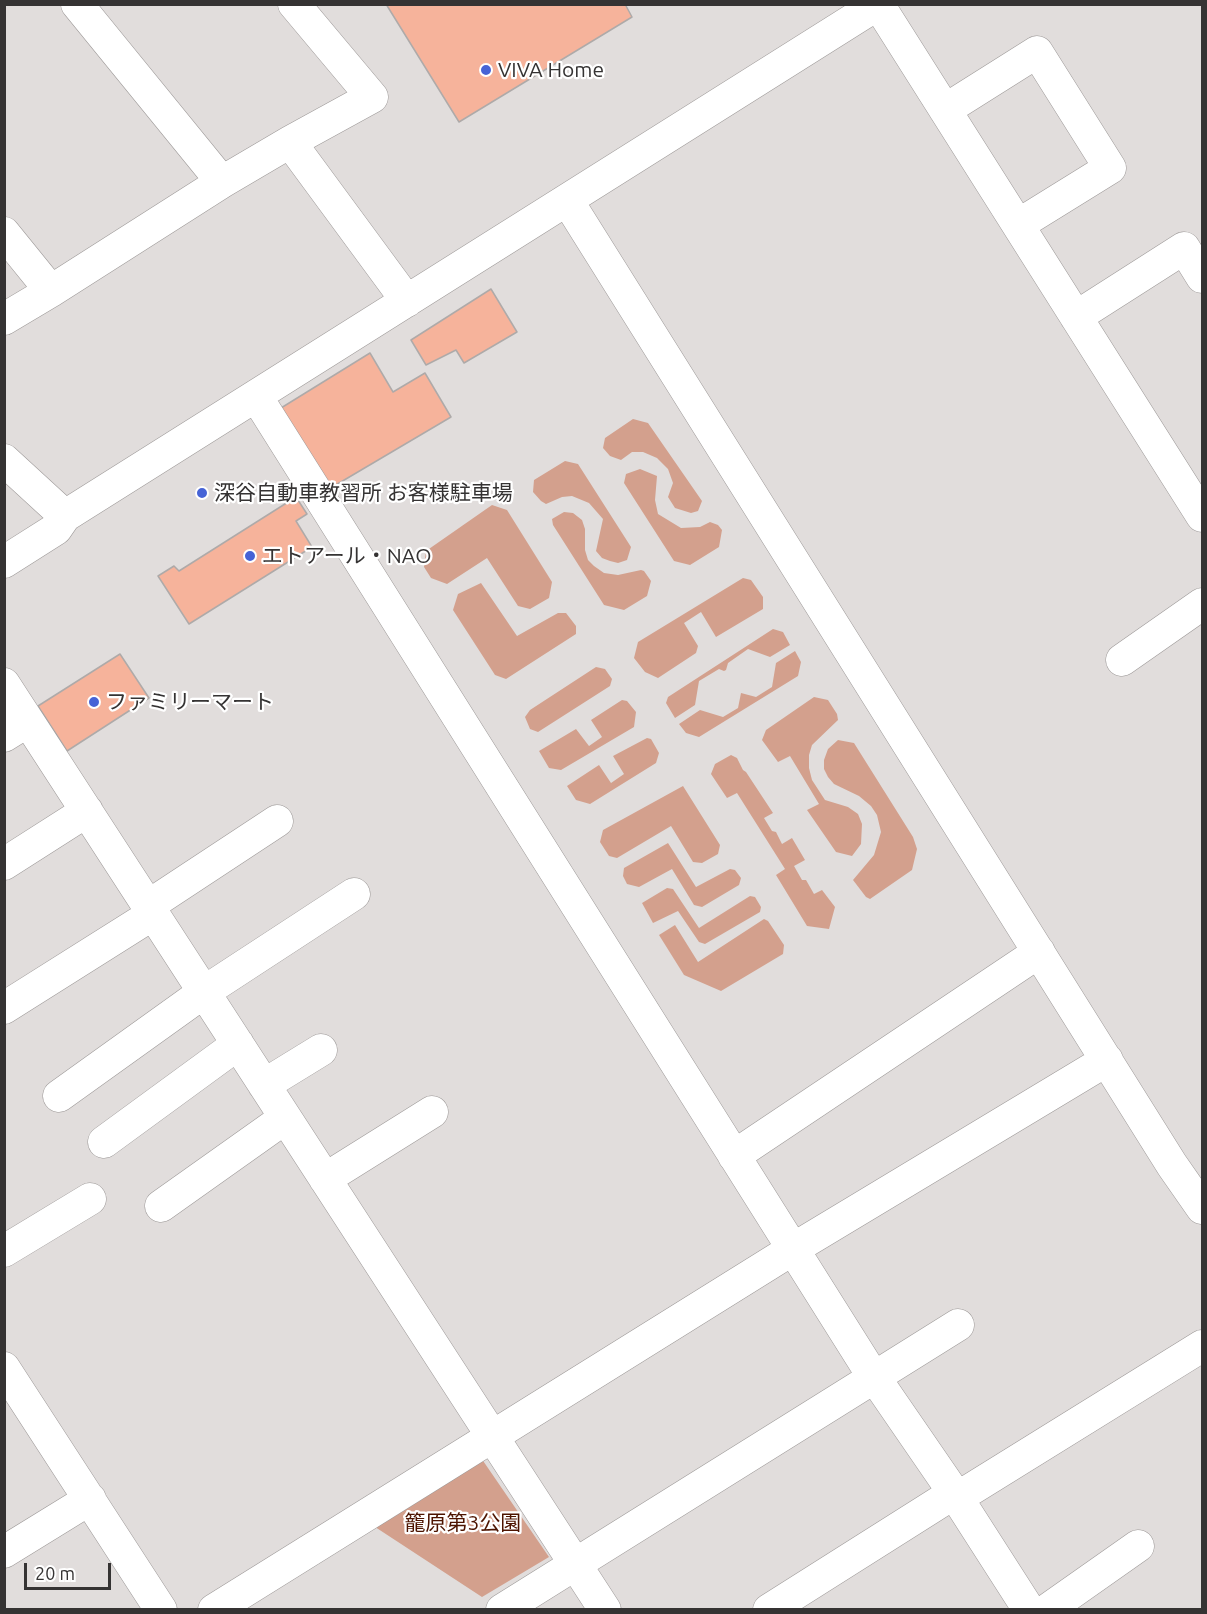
<!DOCTYPE html>
<html>
<head>
<meta charset="utf-8">
<style>
	body { margin:0 }
	#map { position:relative; width:1207px; height:1614px; overflow:hidden; background:#e1dddc; font-family:Ubuntu,sans-serif }
	canvas { display:block }
	.frame { position:absolute; inset:0; border:6px solid #353333; pointer-events:none }
	.scale { position:absolute; left:24px; top:1563px; width:87px; height:27px; box-sizing:border-box; border:3px solid #353333; border-top:0; padding-left:8px; font-size:18px; line-height:21px; white-space:nowrap; color:#353333; -webkit-text-stroke:4px #fff; paint-order:stroke }
</style>
</head>
<body>
<div id="map">
<canvas width="1207" height="1614"></canvas>
<div class="frame"></div>
<div class="scale">20 m</div>
</div>
<script>
const ctx = document.querySelector('canvas').getContext('2d');
ctx.lineJoin = 'round';
function fillPath(path, color) { ctx.fillStyle = color; ctx.fill(path, 'evenodd'); }
const poly = rows => new Path2D(rows.map(r => 'M' + r).join(''));
function trace(path, color, width, dash) { ctx.strokeStyle = color; ctx.lineWidth = width; ctx.lineCap = dash ? 'butt' : 'round'; ctx.setLineDash(dash || []); ctx.stroke(path); }
function drawText(font, color, halo, rows, align = 'center') {
  ctx.font = font + ' Ubuntu,"Noto Sans JP",sans-serif'; ctx.lineWidth = 4.5; ctx.setLineDash([]); ctx.textBaseline = 'middle'; ctx.strokeStyle = halo; ctx.fillStyle = color; for (const [text, x, y, turn = 0] of rows) {
    ctx.save(); ctx.translate(x, y); ctx.rotate((+turn || 0) * Math.PI / 180); ctx.textAlign = isNaN(turn) ? turn : align; if (halo) ctx.strokeText(text, 0, 0); ctx.fillText(text, 0, 0); ctx.restore();
  }
}
const green = poly([
	[633,419,648,423,702,501,698,511,691,513,675,508,668,497,673,483,668,469,657,458,643,452,632,452,621,460,610,456,603,448,605,438],
	[565,461,578,464,631,547,627,560,618,563,610,561,602,558,596,551,603,519,589,503,572,496,562,497,546,504,541,501,533,492,534,480],
	[640,469,657,476,655,500,658,514,681,528,700,527,710,522,718,525,722,530,719,547,690,565,674,561,624,483,626,474],
	[492,505,507,510,552,582,549,598,530,609,518,606,487,558,447,584,431,578,424,567,426,551],
	[564,512,573,513,582,520,585,529,585,550,588,560,594,566,604,573,618,575,641,570,644,571,651,581,647,596,624,610,604,605,553,525,552,519],
	[743,578,751,580,763,597,763,609,716,637,701,612,684,623,698,646,696,653,658,678,645,672,634,658,638,642],
	[481,583,517,636,558,613,566,613,576,626,576,634,506,679,495,675,453,610,458,594],
	[773,629,783,632,790,645,770,657,748,649,728,663,726,670,724,671,719,669,699,681,695,705,675,718,666,703,668,697],
	[795,651,801,662,798,676,699,737,686,733,679,724,700,710,723,717,738,708,741,693,756,697,772,687,776,663],
	[596,667,605,669,612,679,610,686,538,732,530,729,525,717,530,710],
	[814,697,828,700,837,714,838,720,812,745,809,755,809,768,812,780,825,800,848,807,858,814,862,824,861,844,852,856,836,852,807,810,819,804,790,756,778,762,762,740,766,730],
	[622,700,627,701,636,712,634,727,561,770,549,768,539,751,576,729,589,746,602,737,591,720],
	[647,738,651,739,659,753,656,763,590,804,576,800,567,786,599,765,611,783,624,774,613,756],
	[838,740,854,743,913,837,917,849,912,870,870,899,866,897,853,880,874,855,881,832,877,815,871,806,859,796,834,784,828,777,824,769,824,760,828,749],
	[731,755,737,758,743,770,746,772,773,813,764,818,772,831,776,832,782,844,792,838,805,860,794,866,802,880,806,880,814,894,822,890,835,907,829,929,807,926,776,875,785,869,737,793,727,798,711,774,715,764],
	[683,786,720,845,718,854,702,863,693,862,671,826,617,858,609,856,600,842,603,830],
	[668,843,696,887,730,869,735,870,741,878,739,885,702,907,694,905,672,869,639,887,627,884,623,876,624,868],
	[667,888,673,889,699,928,750,896,755,897,761,907,760,912,705,944,699,942,678,911,653,923,642,903],
	[764,919,768,921,784,945,783,954,721,991,684,975,659,935,675,925,698,962],
	[477,1452,549,1557,482,1597,369,1523]
]);
const building = poly([
	[386,4,625,4,632,17,459,122,386,4],
	[491,289,517,332,464,363,456,350,426,365,411,340,491,289],
	[370,353,393,392,425,373,451,417,329,489,281,408,370,353],
	[296,497,307,514,296,521,312,547,189,624,158,576,174,566,179,571,296,497],
	[120,654,149,698,67,751,38,706,120,654]
]);
const minor = poly([
	[77,4,222,182],
	[878,4,1202,516],
	[945,110,1037,52,1110,168,1018,225],
	[290,142,407,301],
	[567,200,1172,1165,1202,1208],
	[4,233,51,291],
	[1076,317,1184,248,1202,277],
	[4,319,51,291,222,182,290,142,372,97,294,4],
	[256,396,866,1365,954,1493,1029,1610],
	[4,460,65,516],
	[4,562,56,529,65,516,878,4],
	[1122,660,1202,604],
	[4,684,605,1610],
	[4,736,28,721],
	[4,864,87,811],
	[148,906,277,821],
	[4,1008,153,914],
	[264,1085,321,1050],
	[59,1096,204,992,354,894],
	[104,1142,238,1044],
	[734,1156,1039,952],
	[325,1179,432,1112],
	[161,1206,285,1118],
	[4,1251,90,1199],
	[4,1368,161,1610],
	[957,1498,1202,1346],
	[4,1552,90,1499],
	[214,1610,793,1249,1107,1060],
	[502,1610,958,1325],
	[769,1610,954,1493],
	[1047,1610,1138,1546]
]);
const markers = [
	[486,70,6,"#4663d6"],
	[202,493,6,"#4663d6"],
	[250,556,6,"#4663d6"],
	[94,702,6,"#4663d6"]
];
const poiNames = [
	["VIVA Home",498,70],
	["深谷自動車教習所 お客様駐車場",214,493],
	["エトアール・NAO",262,556],
	["ファミリーマート",106,702]
];
const parkNames = [
	["籠原第3公園",463,1523]
];
fillPath(green, '#d3a08d');
fillPath(building, '#f6b39b');
trace(building, '#aeaaa9', 1.5);
trace(minor, '#9d9998', 33);
trace(minor, '#fff', 32);
for (const [x, y, r, color] of markers) { const dot = new Path2D(); dot.arc(x, y, r, 0, 2 * Math.PI); ctx.fillStyle = color; ctx.fill(dot); trace(dot, '#fff', 2); }
drawText('21px', '#353333', '#fff', poiNames, 'left');
drawText('21px', '#4d1400', '#fff', parkNames);
</script>
</body>
</html>
